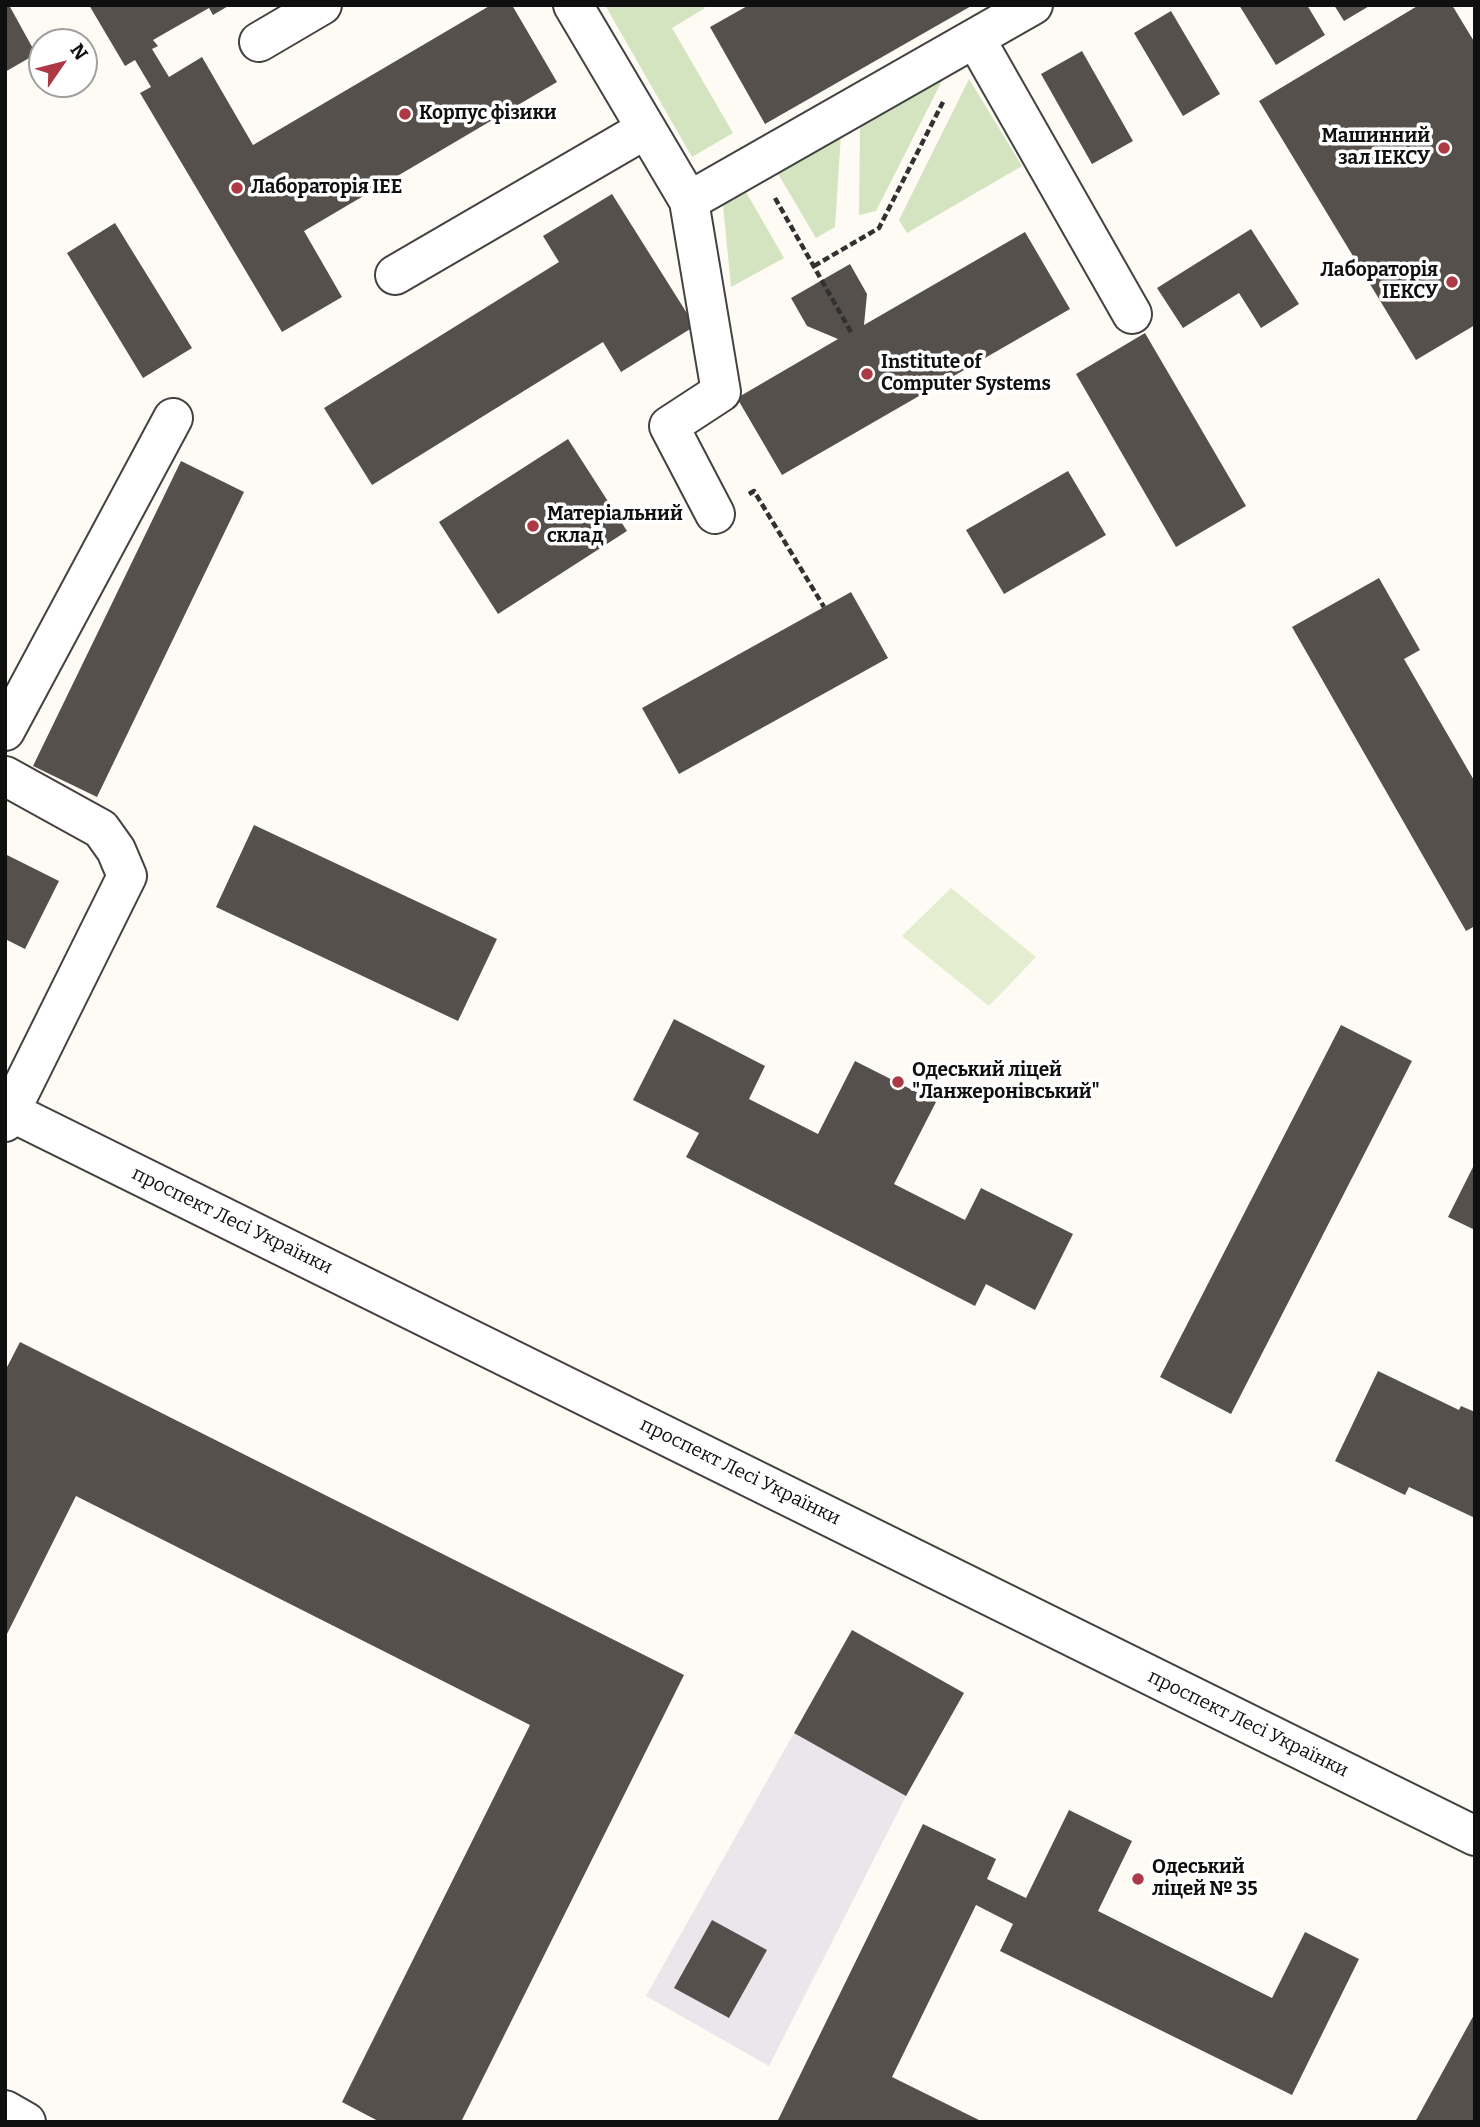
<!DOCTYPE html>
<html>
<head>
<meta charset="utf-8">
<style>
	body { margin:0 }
	#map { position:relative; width:1480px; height:2127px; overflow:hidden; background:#fdfbf3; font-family:Bitter,serif }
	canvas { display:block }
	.frame { position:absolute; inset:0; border:7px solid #0f0f0f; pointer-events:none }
	.north { position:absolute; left:28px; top:28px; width:70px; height:70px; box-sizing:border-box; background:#fff; border:2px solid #9f9f9f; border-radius:50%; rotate:55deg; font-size:19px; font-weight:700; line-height:28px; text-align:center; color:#0f0f0f }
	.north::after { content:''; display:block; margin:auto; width:24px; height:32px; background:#ad3944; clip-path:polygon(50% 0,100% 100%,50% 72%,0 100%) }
</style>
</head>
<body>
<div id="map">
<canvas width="1480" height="2127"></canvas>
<div class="frame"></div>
<div class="north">N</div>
</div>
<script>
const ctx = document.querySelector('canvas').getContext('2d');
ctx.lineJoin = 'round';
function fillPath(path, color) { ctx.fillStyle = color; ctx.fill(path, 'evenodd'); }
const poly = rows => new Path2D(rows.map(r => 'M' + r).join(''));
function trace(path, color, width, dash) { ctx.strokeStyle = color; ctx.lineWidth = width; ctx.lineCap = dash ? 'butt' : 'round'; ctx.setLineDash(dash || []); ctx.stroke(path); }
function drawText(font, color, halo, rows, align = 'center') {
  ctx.font = font + ' Bitter,serif'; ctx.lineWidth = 7; ctx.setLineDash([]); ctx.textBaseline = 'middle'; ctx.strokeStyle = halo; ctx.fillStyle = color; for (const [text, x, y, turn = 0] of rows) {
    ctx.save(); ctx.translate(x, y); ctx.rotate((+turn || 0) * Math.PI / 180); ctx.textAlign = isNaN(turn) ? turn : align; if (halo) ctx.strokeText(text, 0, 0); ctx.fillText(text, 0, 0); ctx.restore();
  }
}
const industrial = poly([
	[852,1630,964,1693,906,1796,769,2066,646,1996]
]);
const green = poly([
	[605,5,703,5,705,8,672,28,733,133,692,157],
	[946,73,876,211,859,215,860,126],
	[969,79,1022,166,907,233,899,220],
	[841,134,835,227,816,238,777,172],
	[746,192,784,258,731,287,723,205]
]);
const pitch = poly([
	[951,888,1036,957,989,1006,902,936]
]);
const building = poly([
	[5,5,9,5,36,54,5,72],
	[89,5,230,5,213,15,209,8,153,40,158,46,152,49,169,77,202,57,253,145,491,5,512,5,557,82,304,231,342,297,282,332,140,93,151,87,135,60,125,66],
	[749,5,973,5,765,124,710,27],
	[1239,5,1307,5,1325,35,1276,65],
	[1334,5,1371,5,1344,21],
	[1419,5,1452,5,1475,43,1475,325,1416,360,1259,101],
	[1171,11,1220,94,1183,116,1134,33],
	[1082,51,1133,141,1092,164,1041,74],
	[612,194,695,326,621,372,603,342,372,485,324,408,559,262,543,236],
	[115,223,192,348,143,378,67,253],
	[1251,229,1299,304,1261,328,1239,293,1183,328,1157,288],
	[1025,232,1070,309,782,475,737,398,838,339,807,326,791,298,850,264,867,294,864,325],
	[1145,333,1246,506,1176,547,1076,374],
	[568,439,627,531,498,614,439,522],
	[181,461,244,492,97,797,33,766],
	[1068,471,1106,535,1004,594,966,530],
	[1379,578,1420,650,1404,659,1475,782,1475,926,1466,931,1292,627],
	[851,592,888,658,679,774,642,708],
	[254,825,497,939,458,1021,216,907],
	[5,854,59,881,25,949,5,939],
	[674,1019,765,1066,749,1099,818,1134,855,1061,936,1102,894,1184,965,1220,981,1188,1073,1234,1035,1310,986,1284,975,1306,686,1157,699,1133,633,1100],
	[1341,1025,1412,1061,1231,1414,1160,1377],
	[1475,1163,1475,1230,1448,1217],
	[20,1342,684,1675,461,2122,380,2122,342,2102,530,1725,76,1496,5,1638,5,1371],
	[1378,1371,1459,1410,1461,1406,1475,1412,1475,1518,1409,1487,1405,1495,1335,1461],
	[852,1630,964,1693,906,1796,794,1733],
	[1069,1810,1132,1841,1098,1911,1272,1998,1305,1932,1359,1959,1292,2095,1000,1951,1013,1924,976,1905,892,2077,983,2122,777,2122,923,1824,996,1859,987,1879,1026,1898],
	[712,1920,767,1950,729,2018,674,1988],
	[1475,2013,1475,2122,1415,2122]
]);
const path = poly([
	[775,198,851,332],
	[814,266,879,228,943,102],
	[749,494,754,491,824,607]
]);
const minor = poly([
	[573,5,689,201,721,392,669,426,715,514],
	[975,38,1132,314],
	[259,42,322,5],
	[689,201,1033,5],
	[395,275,646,129],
	[5,731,173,418],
	[5,776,101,829,116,850,127,876,5,1122],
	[5,1109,1475,1836],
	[5,2110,26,2122]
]);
const markers = [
	[405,114,7,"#ad3944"],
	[1444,148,7,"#ad3944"],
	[237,188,7,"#ad3944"],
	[1452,282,7,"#ad3944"],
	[867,374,7,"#ad3944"],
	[533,526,7,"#ad3944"],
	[898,1082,7,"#ad3944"],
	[1138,1879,7,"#ad3944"]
];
const poiNames = [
	["Корпус фізики",419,114],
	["Машинний",1430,137,"right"],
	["зал ІЕКСУ",1430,159,"right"],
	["Лабораторія ІЕЕ",251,188],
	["Лабораторія",1438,271,"right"],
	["ІЕКСУ",1438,293,"right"],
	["Institute of",881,363],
	["Computer Systems",881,385],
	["Матеріальний",547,515],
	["склад",547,537],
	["Одеський ліцей",912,1071],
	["\"Ланжеронівський\"",912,1093],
	["Одеський",1152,1868],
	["ліцей № 35",1152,1890]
];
const streetNames = [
	["проспект Лесі Українки",232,1221,26],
	["проспект Лесі Українки",740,1472,26],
	["проспект Лесі Українки",1248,1724,26]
];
fillPath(industrial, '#ebe5ec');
fillPath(green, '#d4e4c0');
fillPath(pitch, '#e4edd0');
fillPath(building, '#56504d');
trace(minor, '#424242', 42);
trace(path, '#313131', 4.5, [7, 3.5]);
trace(minor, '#fff', 38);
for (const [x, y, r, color] of markers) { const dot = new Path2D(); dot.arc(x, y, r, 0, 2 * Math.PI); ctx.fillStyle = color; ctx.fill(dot); trace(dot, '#fff', 2.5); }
drawText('bold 19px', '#0f0f0f', '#fff', poiNames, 'left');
drawText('19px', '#0f0f0f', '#fff', streetNames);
</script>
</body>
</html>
